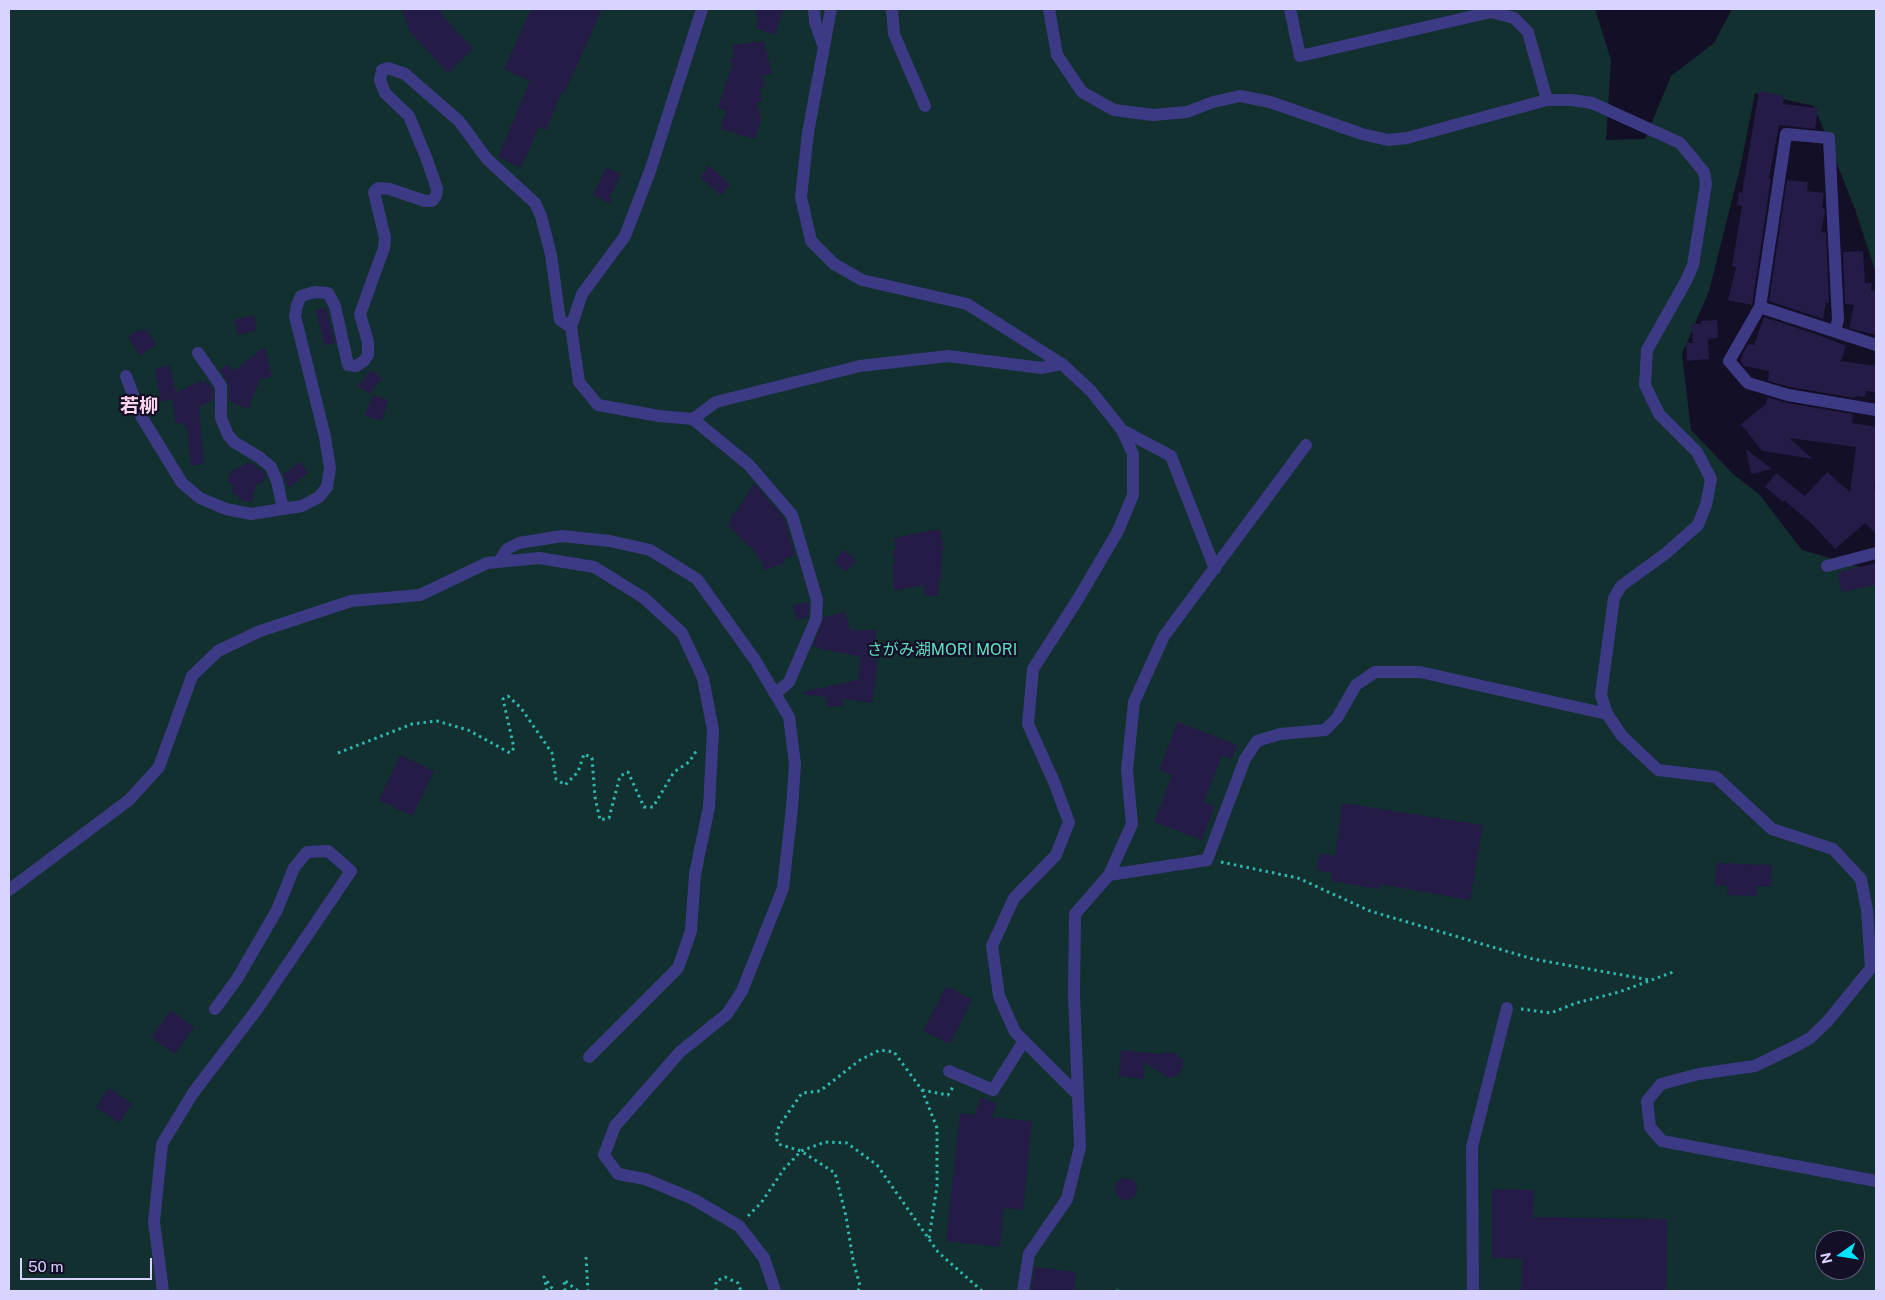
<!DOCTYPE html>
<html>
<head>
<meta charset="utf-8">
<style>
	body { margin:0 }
	#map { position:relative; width:1885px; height:1300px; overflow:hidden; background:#130f26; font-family:"Public Sans",sans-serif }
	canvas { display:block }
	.frame { position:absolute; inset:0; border:10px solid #d9d4ff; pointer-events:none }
	.north { position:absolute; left:1815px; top:1230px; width:50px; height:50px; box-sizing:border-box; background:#130f26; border:1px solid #625e7d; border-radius:50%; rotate:257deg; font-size:14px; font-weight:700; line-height:20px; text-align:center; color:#d9d4ff }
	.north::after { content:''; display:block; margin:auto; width:18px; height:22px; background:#00e5ff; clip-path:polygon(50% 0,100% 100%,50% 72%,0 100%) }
	.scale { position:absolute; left:20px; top:1258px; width:132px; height:22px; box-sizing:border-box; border:2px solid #d9d4ff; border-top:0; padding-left:6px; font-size:15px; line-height:18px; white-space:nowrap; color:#d9d4ff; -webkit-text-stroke:4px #130f26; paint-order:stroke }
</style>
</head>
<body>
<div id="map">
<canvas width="1885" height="1300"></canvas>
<div class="frame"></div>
<div class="north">N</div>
<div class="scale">50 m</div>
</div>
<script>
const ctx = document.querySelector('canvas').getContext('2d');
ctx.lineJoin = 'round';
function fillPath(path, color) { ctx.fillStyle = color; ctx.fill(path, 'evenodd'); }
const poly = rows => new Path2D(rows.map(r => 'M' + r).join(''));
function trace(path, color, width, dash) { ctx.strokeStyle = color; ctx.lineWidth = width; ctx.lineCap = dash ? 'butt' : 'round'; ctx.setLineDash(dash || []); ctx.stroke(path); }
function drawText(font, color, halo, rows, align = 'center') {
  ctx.font = font + ' "Public Sans","Noto Sans JP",sans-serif'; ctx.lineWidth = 4.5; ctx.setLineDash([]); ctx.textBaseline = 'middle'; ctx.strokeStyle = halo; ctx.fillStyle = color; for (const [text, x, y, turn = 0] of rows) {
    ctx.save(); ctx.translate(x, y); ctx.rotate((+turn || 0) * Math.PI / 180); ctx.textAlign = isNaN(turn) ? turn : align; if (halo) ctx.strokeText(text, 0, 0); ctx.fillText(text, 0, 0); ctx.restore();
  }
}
const green = poly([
	[9,9,1595,9,1611,60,1606,140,1645,139,1671,76,1714,43,1732,9,1876,9,1876,273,1855,209,1814,106,1755,93,1741,164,1709,291,1682,354,1691,430,1733,474,1759,494,1802,550,1876,572,1876,1291,9,1291],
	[1825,1240,1855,1240,1855,1270,1825,1270]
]);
const building = poly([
	[402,9,440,9,443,16,473,49,448,73,410,32],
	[531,9,602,9,565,92,562,91,546,130,539,127,521,168,498,157,530,81,504,69],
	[755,9,784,9,775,35,756,28,758,22],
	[764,41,772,74,762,76,765,87,760,88,762,102,757,103,761,119,755,139,721,129,723,125,721,124,727,111,718,107,732,65,730,58,734,57,733,45],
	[1759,91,1784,96,1783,104,1818,108,1815,129,1779,125,1769,178,1771,179,1752,305,1728,300,1736,267,1732,266,1742,206,1737,205,1739,192,1742,193],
	[708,165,730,185,721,195,701,178],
	[606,167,621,174,612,194,609,193,612,204,593,195],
	[1787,180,1808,182,1807,191,1824,193,1822,208,1824,208,1825,212,1821,232,1826,233,1829,303,1826,303,1823,319,1769,301],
	[1863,251,1865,283,1872,283,1871,290,1876,291,1876,335,1849,328,1854,305,1845,304,1843,252],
	[326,307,335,343,324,345,316,310],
	[254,315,257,330,238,335,234,320],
	[1764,317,1821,336,1846,346,1841,361,1876,366,1876,392,1866,391,1865,397,1855,396,1855,398,1790,387,1768,381,1769,371,1744,366,1741,362,1742,355,1748,344,1754,345],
	[1717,320,1718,338,1708,339,1709,359,1687,361,1686,343,1693,343,1691,324,1701,324,1701,321],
	[139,329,141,332,146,329,156,344,140,356,128,337],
	[265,346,272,377,260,379,248,409,229,401,229,385,220,370,228,364,234,371],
	[170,365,176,393,201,380,203,384,207,380,213,389,213,400,199,407,204,464,191,466,187,427,184,427,184,423,176,424,172,399,161,402,155,369],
	[372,370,382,379,369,394,358,385],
	[372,395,388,400,382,421,365,416],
	[1767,397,1787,403,1853,414,1852,423,1876,427,1876,472,1874,490,1876,490,1876,534,1865,523,1835,549,1812,524,1784,500,1783,502,1765,487,1776,473,1805,496,1827,472,1850,492,1856,447,1789,438,1813,459,1762,451,1741,424,1766,404],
	[1746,449,1772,469,1751,474],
	[251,462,264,472,266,476,263,482,256,485,252,503,238,499,239,496,231,493,234,484,227,482,231,471],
	[300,462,308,473,289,488,283,474],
	[754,483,785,519,795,556,784,558,785,563,764,570,762,562,752,549,728,526,733,512,735,514],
	[940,529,944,550,942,550,941,581,939,581,938,597,924,595,924,585,894,591,893,563,895,563,893,551,896,550,894,538],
	[844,550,856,560,846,572,834,562],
	[1876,563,1876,585,1841,592,1838,572],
	[809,602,808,617,796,620,793,605],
	[845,612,850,630,876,630,876,646,878,646,875,688,874,688,872,703,842,699,843,706,827,707,826,697,802,694,802,692,858,680,860,656,820,649,813,646,824,617],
	[1178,722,1237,745,1232,759,1222,755,1204,802,1215,806,1202,840,1154,822,1172,775,1159,770],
	[400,755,434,771,412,816,379,800],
	[1342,803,1483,825,1470,900,1380,884,1379,889,1331,881,1332,873,1316,870,1320,853,1335,856],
	[1716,863,1772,865,1771,887,1757,886,1757,896,1727,895,1728,886,1715,885],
	[946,986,972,999,950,1044,923,1031],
	[171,1010,194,1027,175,1054,151,1037],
	[1121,1050,1162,1054,1167,1052,1175,1053,1183,1061,1182,1070,1177,1076,1168,1078,1145,1062,1143,1079,1119,1076],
	[109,1088,132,1104,119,1123,96,1107],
	[981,1097,997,1103,992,1117,1032,1121,1023,1210,1004,1208,1000,1247,946,1241,960,1113,975,1115],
	'1115 1189a11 11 0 1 1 22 0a11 11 0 1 1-22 0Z',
	[1492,1189,1534,1190,1533,1217,1667,1219,1666,1291,1521,1291,1522,1259,1492,1258],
	[1035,1267,1076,1272,1074,1291,1031,1291]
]);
const path = poly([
	[338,753,412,724,437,721,468,730,510,753,514,748,503,699,508,696,521,708,552,753,556,779,565,785,578,772,584,754,592,758,595,797,600,820,609,818,620,776,628,772,644,807,653,807,674,772,689,762,697,750],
	[1221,862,1298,878,1370,911,1533,959,1650,980],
	[1521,1009,1551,1013,1576,1003,1619,992,1676,971],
	[922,1090,948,1095,953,1087],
	[748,1216,761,1203,784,1169,801,1151,825,1142,847,1143,877,1165,938,1252,982,1291],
	[586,1257,588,1291],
	[547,1291,544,1277,554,1291],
	[565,1291,564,1280,578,1291],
	[716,1291,716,1281,725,1277,738,1283,741,1291],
	[858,1291,860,1286,853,1260,846,1216,835,1173,801,1151,778,1144,776,1137,779,1126,802,1093,820,1091,860,1060,880,1050,894,1052,922,1090,937,1128,937,1186,929,1238],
	[1116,1291,1119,1291]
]);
const minor = poly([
	[702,9,650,171,625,236,582,294,571,327,579,382,598,405,659,416,693,419,749,465,792,515,817,600,816,619,789,682,775,694],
	[814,9,815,22,823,45],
	[831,9,808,133,801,197,811,241,834,264,862,280,967,304,1062,364,1091,391,1122,430,1133,454,1133,495,1118,531,1078,599,1033,669,1028,724,1054,782,1069,822,1056,855,1014,898,992,946,999,996,1015,1032,1078,1095],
	[892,9,894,34,925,106],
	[1049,9,1057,55,1082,92,1114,110,1153,115,1187,112,1213,102,1240,96,1270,102,1362,134,1388,140,1407,138,1547,100,1571,100,1592,103,1680,143,1704,172,1706,184,1693,265,1686,281,1647,350,1645,385,1659,414,1697,452,1711,479,1706,505,1698,525,1665,554,1621,586,1614,598,1601,695,1607,714,1622,736,1658,770,1716,777,1772,829,1833,849,1861,879,1867,910,1871,968,1827,1022,1810,1038,1796,1046,1755,1066,1699,1074,1661,1084,1647,1101,1650,1127,1662,1141,1876,1181],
	[1290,9,1300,56,1491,12,1514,18,1528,32,1547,100],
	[1760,307,1876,345],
	[1835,331,1838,320,1829,138,1786,134,1760,307,1729,361,1748,383,1788,395,1876,410],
	[198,353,221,386,221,418,228,435,234,442,259,457,271,467,277,481,283,509],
	[126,376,141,416,182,483,200,498,226,509,251,514,302,506,319,497,327,487,330,468,325,437,295,316,297,305,301,296,315,292,328,293,335,306,348,365,356,366,364,361,368,355,368,342,360,314,384,248,385,238,374,192,378,188,390,189,425,201,432,201,436,196,437,189,426,157,409,116,385,93,380,80,382,70,388,68,405,74,459,121,487,159,535,203,541,216,551,255,560,320,571,327],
	[693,419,716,402,860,366,948,356,1041,368,1062,364],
	[1122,430,1171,456,1215,569],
	[499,562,507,549,519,543,562,536,610,541,650,550,697,579,755,660,789,717,795,764,792,808,783,888,742,991,727,1014,680,1052,615,1126,604,1155,618,1174,645,1179,693,1199,739,1226,764,1258,775,1291],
	[1827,566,1876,553],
	[1109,875,1207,860,1245,759,1257,741,1280,734,1325,730,1337,718,1356,685,1375,672,1420,672,1607,714],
	[9,890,129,800,159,767,192,676,218,651,260,631,351,601,420,595,487,563,539,558,594,567,644,598,682,633,703,678,713,730,709,807,695,874,691,931,678,968,589,1057],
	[949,1071,993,1090,1024,1041],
	[163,1291,154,1222,162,1144,193,1093,258,1008,351,871,328,851,307,852,294,868,277,910,237,979,215,1009],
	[1023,1291,1029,1254,1067,1199,1080,1147,1074,995,1075,914,1109,875,1132,824,1127,770,1134,702,1164,636,1306,445],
	[1473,1291,1472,1147,1507,1008]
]);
const parkNames = [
	["さがみ湖MORI MORI",942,650]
];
const quarterNames = [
	["若柳",139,406]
];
fillPath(green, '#12302f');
fillPath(building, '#241b47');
trace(path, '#2fb8b0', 3, [2.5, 4]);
trace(minor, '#3d3a85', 12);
drawText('16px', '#5fe0c0', '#130f26', parkNames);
drawText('bold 19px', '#ffd6f0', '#130f26', quarterNames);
</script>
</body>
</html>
